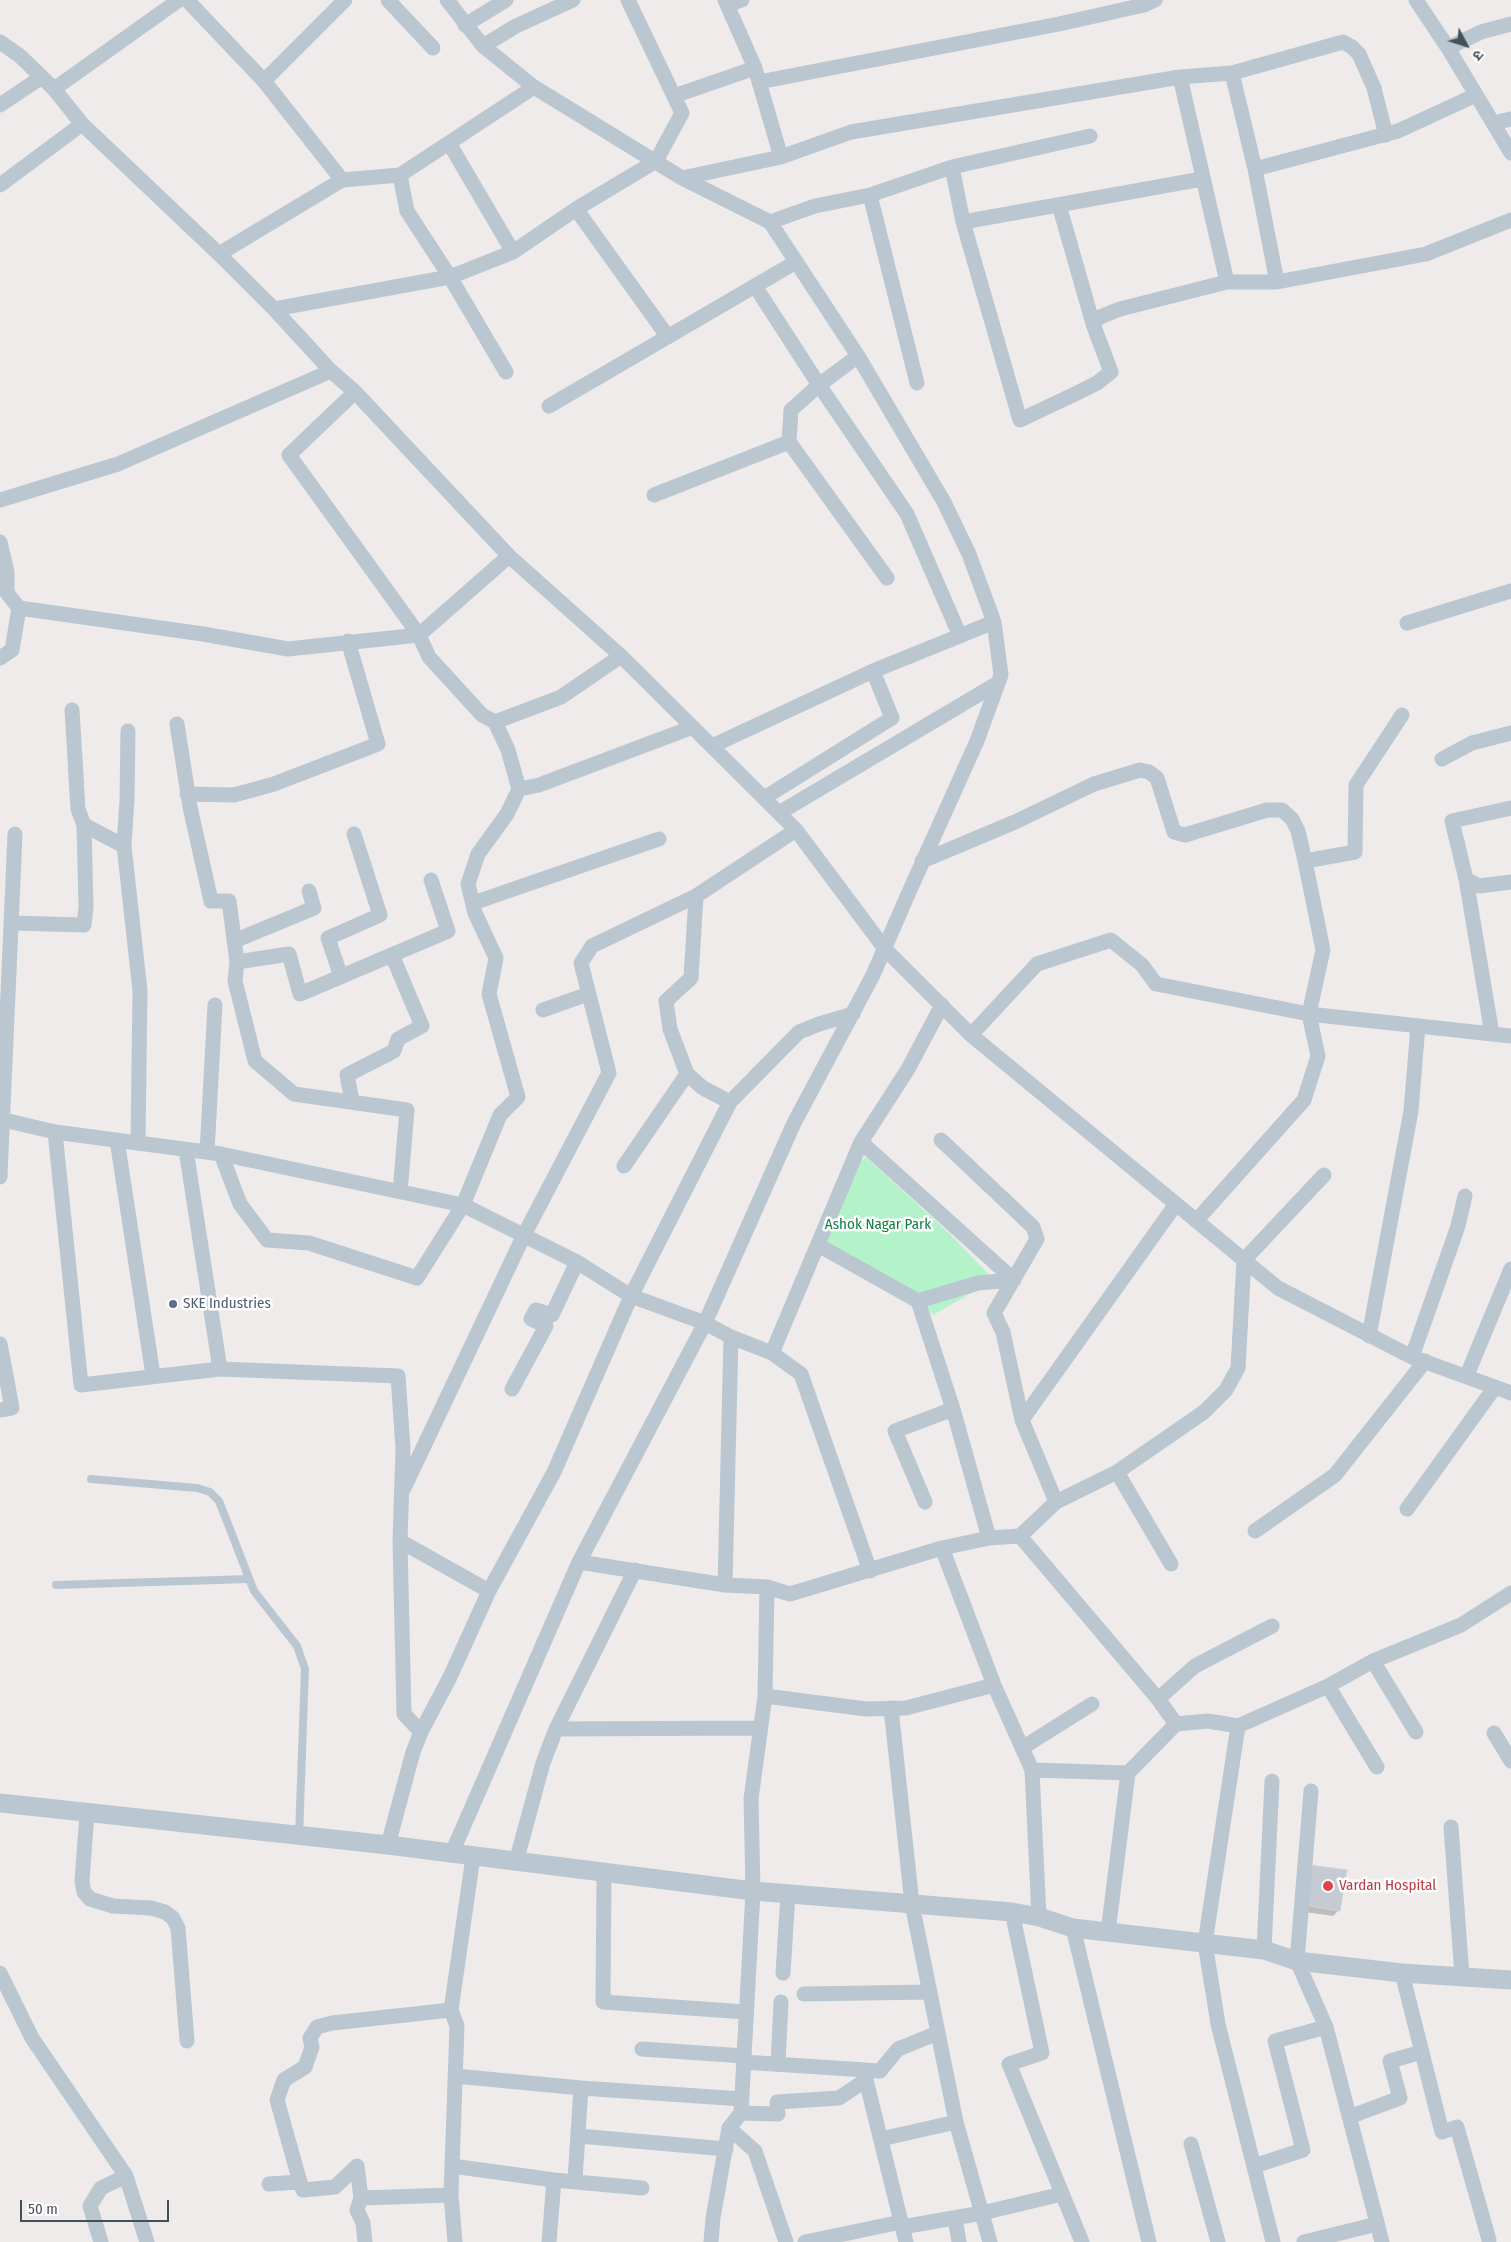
<!DOCTYPE html>
<html>
<head>
<meta charset="utf-8">
<style>
	body { margin:0 }
	#map { position:relative; width:1511px; height:2242px; overflow:hidden; background:#efebeb; font-family:"Fira Sans Condensed","Noto Sans Devanagari",sans-serif }
	canvas { display:block }
	.north { position:absolute; left:1441px; top:20px; width:50px; height:50px; -webkit-text-stroke:4px #fff; paint-order:stroke; rotate:130deg; font-size:14px; font-weight:700; line-height:20px; text-align:center; color:#42505a }
	.north::after { content:''; display:block; margin:auto; width:18px; height:22px; background:#42505a; clip-path:polygon(50% 0,100% 100%,50% 72%,0 100%) }
	.scale { position:absolute; left:20px; top:2200px; width:149px; height:22px; box-sizing:border-box; border:2px solid #42505a; border-top:0; padding-left:6px; font-size:15px; line-height:18px; white-space:nowrap; color:#42505a; -webkit-text-stroke:4px #fff; paint-order:stroke }
</style>
</head>
<body>
<div id="map">
<canvas width="1511" height="2242"></canvas>
<div class="north">उ</div>
<div class="scale">50 m</div>
</div>
<script>
const ctx = document.querySelector('canvas').getContext('2d');
ctx.lineJoin = 'round';
function fillPath(path, color) { ctx.fillStyle = color; ctx.fill(path, 'evenodd'); }
const poly = rows => new Path2D(rows.map(r => 'M' + r).join(''));
function trace(path, color, width, dash) { ctx.strokeStyle = color; ctx.lineWidth = width; ctx.lineCap = dash ? 'butt' : 'round'; ctx.setLineDash(dash || []); ctx.stroke(path); }
function drawText(font, color, halo, rows, align = 'center') {
  ctx.font = font + ' "Fira Sans Condensed",sans-serif'; ctx.lineWidth = 5; ctx.setLineDash([]); ctx.textBaseline = 'middle'; ctx.strokeStyle = halo; ctx.fillStyle = color; for (const [text, x, y, turn = 0] of rows) {
    ctx.save(); ctx.translate(x, y); ctx.rotate((+turn || 0) * Math.PI / 180); ctx.textAlign = isNaN(turn) ? turn : align; if (halo) ctx.strokeText(text, 0, 0); ctx.fillText(text, 0, 0); ctx.restore();
  }
}
const green = poly([
	[866,1157,950,1234,994,1280,933,1315,916,1293,825,1244,857,1165]
]);
const shadow = poly([
	[1345,1871,1339,1910,1333,1916,1298,1911]
]);
const building = poly([
	[1310,1865,1347,1870,1340,1911,1304,1905,1310,1865]
]);
const service = poly([
	[91,1479,197,1488,210,1492,219,1501,254,1591,297,1646,305,1669,299,1836],
	[56,1585,249,1579]
]);
const minor = poly([
	[187,0,264,81,342,180],
	[388,0,433,48],
	[447,0,483,46,534,87,682,178,770,222,858,356,944,502,969,554,994,622,1001,675,977,741,909,892,873,975,794,1123,705,1323,579,1562,451,1855],
	[725,0,755,68,781,157],
	[1416,0,1448,48,1511,153],
	[727,5,742,0],
	[465,25,506,0],
	[0,42,20,56,54,89,82,124,219,254,274,309,331,371,355,392,509,556,621,656,796,830,885,949,971,1035,1278,1288,1412,1357,1511,1393],
	[483,46,516,26,573,0],
	[1448,48,1481,32,1511,24],
	[1232,73,1255,169,1398,131,1476,95],
	[1180,77,1227,282,1277,282,1426,254,1511,220],
	[264,81,345,0],
	[759,82,1059,24,1144,5,1155,0],
	[54,89,179,0],
	[674,96,755,68],
	[0,105,42,77],
	[1493,123,1511,119],
	[449,143,513,252],
	[952,167,963,222,1020,420,1075,394,1097,383,1111,372,1093,324,1100,317,1120,309,1227,282],
	[1255,169,1277,282],
	[400,175,407,211,450,277,506,372],
	[682,178,781,157,851,132,1180,77,1232,73,1343,42,1352,47,1359,54,1374,88,1386,135],
	[0,185,82,124],
	[870,195,917,383],
	[1059,205,1093,324],
	[576,209,668,337],
	[770,222,815,206,870,195,952,167,1090,136],
	[963,222,1202,179],
	[219,254,342,180,400,175,534,87],
	[755,286,819,385,907,514,960,636],
	[274,309,450,277,513,252,576,209,656,161,682,113,628,0],
	[355,392,289,455,419,635,509,556],
	[549,406,796,262],
	[789,442,887,578],
	[654,495,789,442,791,410,819,385,858,356],
	[0,500,118,464,331,371],
	[0,542,7,572,7,593,19,608,203,634,288,649,419,635,429,657,482,715,495,722],
	[1407,623,1511,591],
	[0,658,12,650,19,608],
	[72,710,78,809,84,825,124,846,140,991,138,1143],
	[177,724,190,807,211,901,229,901,237,962,235,981,255,1061,294,1094,407,1110,400,1192],
	[712,746,873,671],
	[1442,759,1472,743,1511,733],
	[519,789,539,785,693,727],
	[187,794,234,795,274,784,378,744,348,641],
	[764,798,892,718,873,671,994,622],
	[1511,808,1452,821,1466,879,1479,886,1511,882],
	[779,813,998,683],
	[124,846,127,800,128,731],
	[922,861,1015,822,1094,784,1140,770,1149,772,1157,778,1174,832,1185,835,1267,810,1282,810,1292,819,1298,831,1305,861,1323,950,1309,1014,1318,1056,1304,1100,1196,1221],
	[1305,861,1355,852,1356,785,1402,715],
	[1466,879,1492,1034],
	[473,903,659,839],
	[11,923,84,925,86,907,84,825],
	[234,941,314,908,309,891],
	[237,962,289,954,300,994,448,931,431,880],
	[341,977,328,938,380,915,354,834],
	[543,1010,588,994],
	[971,1035,1037,964,1111,940,1142,965,1156,984,1309,1014,1511,1036],
	[352,1101,347,1075,394,1051,398,1039,422,1026,392,955],
	[730,1102,703,1088,687,1074,670,1029,666,1001,691,978,696,896,796,830],
	[0,1119,55,1132,221,1154,463,1205,577,1262,631,1296,705,1323,731,1337,772,1353,801,1374,870,1571],
	[55,1132,81,1385,220,1369,398,1376,403,1448,400,1541,404,1714,421,1732],
	[117,1140,153,1375],
	[941,1140,1033,1227,1037,1239,994,1313,1003,1332,1022,1420,1056,1502],
	[861,1142,1014,1280],
	[186,1150,220,1369],
	[207,1152,215,1005],
	[221,1154,240,1204,267,1240,309,1243,417,1278,463,1205,500,1115,518,1097,489,994,496,958,475,913,468,884,478,854,507,814,519,789,508,750,495,722,561,697,621,656],
	[624,1166,687,1074],
	[0,1177,15,834],
	[818,1245,918,1301,953,1409,989,1538],
	[918,1301,978,1283,1014,1280],
	[1369,1336,1411,1111,1418,1026],
	[0,1344,12,1408,0,1410],
	[772,1353,861,1142,908,1069,942,1005],
	[1412,1357,1458,1226,1465,1196],
	[1467,1375,1511,1269],
	[512,1389,546,1326,531,1319,536,1310,552,1315,577,1262],
	[1022,1420,1176,1204],
	[1117,1472,1171,1564],
	[404,1488,524,1235,609,1073,581,963,592,946,696,896],
	[925,1502,895,1431,953,1409],
	[1407,1509,1495,1387],
	[1255,1531,1335,1475,1425,1361],
	[1020,1536,1158,1699,1176,1724],
	[400,1541,489,1591],
	[942,1548,994,1685,1032,1770,1039,1917],
	[579,1562,725,1585,767,1587,790,1594,942,1548,989,1538,1020,1536,1056,1502,1117,1472,1204,1412,1226,1390,1238,1368,1244,1260,1324,1175],
	[725,1585,731,1337],
	[1373,1661,1416,1732],
	[1328,1686,1377,1767],
	[765,1696,866,1709,906,1708,994,1685],
	[1158,1699,1195,1666,1272,1626],
	[891,1708,912,1904,956,2122,990,2242],
	[1238,1726,1205,1943,1218,2024,1273,2242],
	[556,1729,759,1728],
	[1494,1733,1511,1761],
	[1022,1748,1092,1704],
	[1032,1770,1128,1773,1176,1724,1208,1721,1238,1726,1328,1686,1373,1661,1461,1625,1511,1593],
	[1311,1791,1297,1961,1326,2027,1382,2242],
	[87,1813,82,1881,84,1892,90,1899,113,1906,151,1908,165,1912,173,1918,178,1928,187,2041],
	[1451,1827,1462,1976],
	[388,1845,413,1752,421,1732,450,1677,489,1591,554,1472,631,1296,730,1102,799,1032,819,1024,853,1014],
	[516,1862,543,1763,556,1729,635,1570],
	[604,1873,603,2002,746,2012],
	[1012,1912,1042,2053,1009,2064,1082,2242],
	[1073,1928,1149,2242],
	[1108,1932,1128,1773],
	[1264,1950,1272,1781],
	[0,1973,32,2038,126,2176,147,2242],
	[783,1973,788,1894],
	[1402,1973,1442,2132,1457,2127,1489,2240],
	[804,1994,930,1992],
	[451,2010,473,1857],
	[642,2049,744,2056],
	[743,2062,880,2071,898,2049,938,2033],
	[778,2064,781,2002],
	[455,2076,581,2088],
	[741,2113,778,2114,777,2102,839,2098,866,2080,906,2242],
	[1349,2117,1400,2098,1390,2061,1422,2052],
	[729,2128,755,2151,786,2242],
	[579,2136,726,2149],
	[881,2139,956,2122],
	[1191,2144,1218,2242],
	[452,2166,554,2180,642,2188],
	[1254,2166,1303,2150,1275,2041,1326,2027],
	[575,2180,581,2088,742,2099],
	[300,2182,277,2100,284,2080,305,2067,312,2047,310,2038,317,2027,332,2023,451,2010,457,2026,451,2195,455,2242],
	[269,2184,300,2182,303,2190,335,2187,357,2166,361,2198,451,2195],
	[361,2198,357,2210,363,2223,365,2242],
	[955,2218,959,2242],
	[902,2227,982,2213,1062,2194],
	[101,2242,90,2206,101,2188,126,2176],
	[549,2242,554,2180],
	[711,2242,713,2218,729,2128,741,2113,753,1891,751,1799,765,1696,767,1587],
	[805,2242,901,2222],
	[1304,2242,1377,2224]
]);
const tertiary = poly([
	[0,1803,388,1845,753,1891,1012,1912,1039,1917,1073,1928,1264,1950,1297,1961,1402,1973,1511,1980]
]);
const markers = [
	[173,1304,5,"#5c6f8a"],
	[1328,1886,6,"#e0444e"]
];
const parkNames = [
	["Ashok Nagar Park",878,1225]
];
const serviceNames = [
	["SKE Industries",183,1304]
];
const healthNames = [
	["Vardan Hospital",1339,1886]
];
fillPath(green, '#b4f2c9');
fillPath(shadow, '#0003');
fillPath(building, '#c6cad2');
trace(building, '#cfd2d8', 1);
trace(service, '#bac7d0', 8);
trace(minor, '#bac7d0', 15);
trace(tertiary, '#bac7d0', 19);
for (const [x, y, r, color] of markers) { const dot = new Path2D(); dot.arc(x, y, r, 0, 2 * Math.PI); ctx.fillStyle = color; ctx.fill(dot); trace(dot, '#fff', 2); }
drawText('15px', '#0e8043', '#fff', parkNames);
drawText('15px', '#4e5e75', '#fff', serviceNames, 'left');
drawText('15px', '#be3a42', '#fff', healthNames, 'left');
</script>
</body>
</html>
